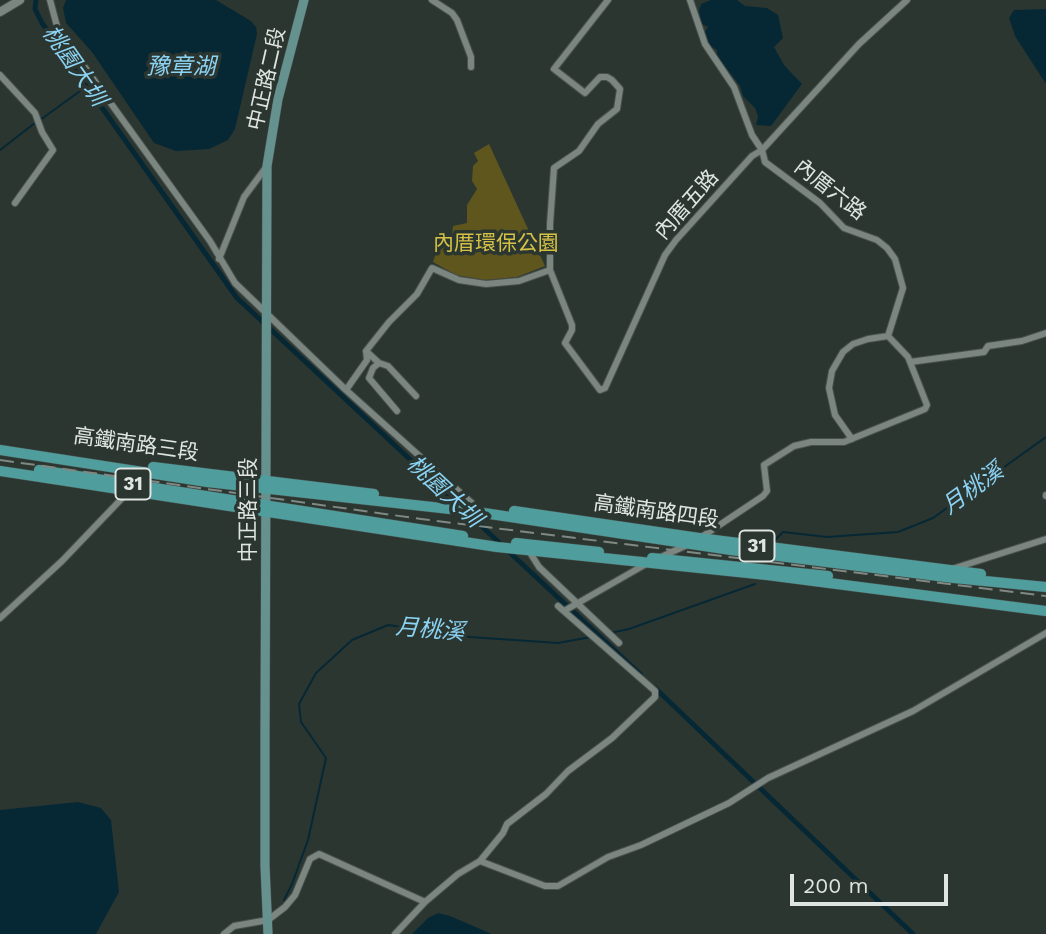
<!DOCTYPE html>
<html>
<head>
<meta charset="utf-8">
<style>
	body { margin:0 }
	#map { position:relative; width:1046px; height:934px; overflow:hidden; background:#2c3631; font-family:"Work Sans",sans-serif }
	canvas { display:block }
	.scale { position:absolute; left:790px; top:874px; width:158px; height:32px; box-sizing:border-box; border:4px solid #dfe5e2; border-top:0; padding-left:9px; font-size:21px; line-height:24px; white-space:nowrap; color:#dfe5e2; -webkit-text-stroke:5px #2c3631; paint-order:stroke }
</style>
</head>
<body>
<div id="map">
<canvas width="1046" height="934"></canvas>
<div class="scale">200 m</div>
</div>
<script>
const ctx = document.querySelector('canvas').getContext('2d');
ctx.lineJoin = 'round';
function fillPath(path, color) { ctx.fillStyle = color; ctx.fill(path, 'evenodd'); }
const poly = rows => new Path2D(rows.map(r => 'M' + r).join(''));
function trace(path, color, width, dash) { ctx.strokeStyle = color; ctx.lineWidth = width; ctx.lineCap = dash ? 'butt' : 'round'; ctx.setLineDash(dash || []); ctx.stroke(path); }
function drawText(font, color, halo, rows, align = 'center') {
  ctx.font = font + ' "Work Sans","Noto Sans TC",sans-serif'; ctx.lineWidth = 7; ctx.setLineDash([]); ctx.textBaseline = 'middle'; ctx.strokeStyle = halo; ctx.fillStyle = color; for (const [text, x, y, turn = 0] of rows) {
    ctx.save(); ctx.translate(x, y); ctx.rotate((+turn || 0) * Math.PI / 180); ctx.textAlign = isNaN(turn) ? turn : align; if (halo) ctx.strokeText(text, 0, 0); ctx.fillText(text, 0, 0); ctx.restore();
  }
}
const green = poly([
	[489,144,545,266,517,277,485,280,456,275,433,262,440,241,451,243,453,226,467,223,467,205,477,189,472,181,473,166,478,161,474,153]
]);
const water = poly([
	[66,0,216,0,251,21,256,27,257,34,235,129,228,140,209,149,176,151,154,143,92,52,66,23,63,8],
	[711,0,737,0,745,6,767,8,778,15,783,38,774,47,784,65,802,84,771,126,756,125,758,116,755,108,743,96,740,86,717,56,717,50,710,46,702,36,708,27,702,24,699,11,701,4],
	[1046,9,1046,84,1015,36,1009,18,1014,10],
	[78,802,101,808,111,820,119,892,96,934,0,934,0,810],
	[438,913,450,916,492,934,412,934,428,918]
]);
const stream = poly([
	[40,120,87,86],
	[0,150,35,123],
	[774,541,783,532,827,537,898,532,933,518,1046,437],
	[610,633,629,629,755,584],
	[284,900,292,884,308,840,326,758,301,722,299,704,316,673,352,640,388,625,470,637,558,643,591,637]
]);
const canal = poly([
	[36,0,35,9,42,23,237,298,640,674],
	[655,688,913,934]
]);
const minor = poly([
	[50,0,58,30,210,241,235,283,346,390,474,505],
	[432,0,452,13,457,20,471,57,471,67],
	[608,0,554,69,585,93,600,77,607,77,612,80,620,89,617,109,598,124,579,151,554,168,550,224,550,270,572,325,572,330,565,343,600,390,605,388,665,255,676,240,752,156,762,150,859,44,907,0],
	[690,0,705,44,734,87,752,135,762,150,765,162,820,203,844,228,877,240,887,248,895,259,903,288,888,336,908,357,927,405,925,409,844,442,811,442,794,446,764,465,767,491,763,496,700,538],
	[0,75,35,113,42,132,53,150,15,203],
	[219,259,244,197,267,166],
	[366,351,379,363,388,366,416,396],
	[910,362,984,352,988,346,1022,341,1046,333],
	[379,363,373,368,369,378,397,411],
	[346,390,367,360,366,351,389,322,417,294,432,268,459,280,486,284,519,281,550,270],
	[852,439,835,415,829,388,832,371,843,352,853,344,868,339,888,336],
	[1046,495,1046,496],
	[529,551,539,567,619,643],
	[659,558,687,545],
	[952,569,1046,539],
	[564,611,646,564],
	[0,618,62,561,129,491],
	[480,861,503,833,507,824,546,794,568,771,612,738,655,697,655,691,558,606],
	[224,934,234,926,268,920,285,907,295,895,310,859,319,854,425,902],
	[395,934,425,902,458,874,480,861,545,886,558,886,608,857,641,845,729,803,768,778,913,711,1046,633]
]);
const tertiary = poly([
	[0,12,20,0]
]);
const secondary = poly([
	[268,934,265,866,265,731,267,166,278,99,304,0]
]);
const primary = poly([
	[0,450,207,482,477,512,731,550,954,578,1046,587],
	[153,467,374,494],
	[39,470,463,536],
	[0,471,497,547,767,575,1046,611],
	[514,511,699,538,981,574],
	[516,543,599,552],
	[652,558,828,576]
]);
const rail = poly([
	[0,460,421,519,1046,596]
]);
const shields = [
	[133,484,35],
	[757,546,35]
];
const shieldNames = [
	["31",133,484],
	["31",757,546]
];
const streetNames = [
	["中正路二段",267,79,-77],
	["內厝六路",830,190,38],
	["內厝五路",687,205,-49],
	["高鐵南路三段",136,445,8],
	["中正路三段",249,510,-90],
	["高鐵南路四段",656,512,8]
];
const parkNames = [
	["內厝環保公園",496,244]
];
const waterNames = [
	["桃園大圳",74,66,55],
	["豫章湖",181,67],
	["月桃溪",973,489,-36],
	["桃園大圳",444,492,43],
	["月桃溪",430,630,5]
];
fillPath(green, '#5f561d');
fillPath(water, '#062835');
trace(stream, '#062835', 2);
trace(canal, '#062835', 5);
trace(minor, '#49514d', 8);
trace(tertiary, '#49514d', 10);
trace(secondary, '#49514d', 10);
trace(primary, '#49514d', 11);
trace(minor, '#7b8681', 6);
trace(tertiary, '#7b8681', 8);
trace(secondary, '#65928e', 9);
trace(primary, '#4f9d9c', 10);
trace(rail, '#808884', 2, [14, 7]);
for (const [x, y, w] of shields) { const box = new Path2D(); box.roundRect(x - w / 2, y - 15.5, w, 31, 5); ctx.fillStyle = '#2c3631'; ctx.fill(box); trace(box, '#dfe5e2', 2); }
drawText('bold 19px', '#dfe5e2', null, shieldNames);
drawText('21px', '#dfe5e2', '#2c3631', streetNames);
drawText('21px', '#d5c145', '#2c3631', parkNames);
drawText('italic 23px', '#8bd3f4', '#2c3631', waterNames);
</script>
</body>
</html>
